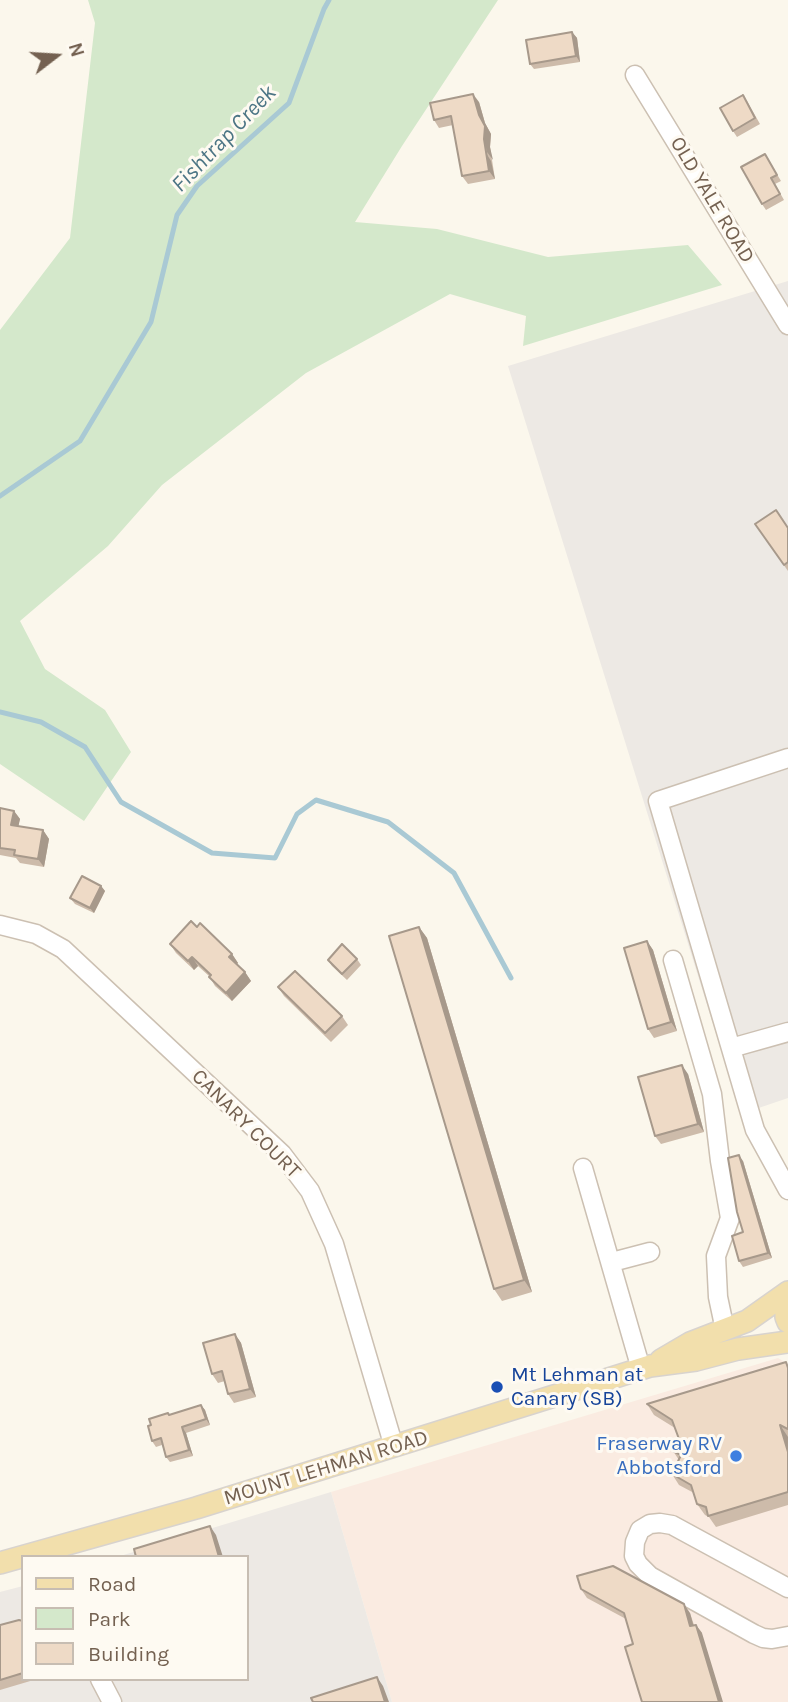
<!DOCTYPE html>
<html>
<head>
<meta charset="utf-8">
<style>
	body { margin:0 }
	#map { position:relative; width:788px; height:1702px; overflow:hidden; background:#fbf7ec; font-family:Karla,sans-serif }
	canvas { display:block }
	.legend { position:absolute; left:21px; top:1555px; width:228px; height:126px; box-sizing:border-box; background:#fefaf2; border:2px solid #c7bdb2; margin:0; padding:9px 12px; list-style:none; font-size:21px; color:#746151 }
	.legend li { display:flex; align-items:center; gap:14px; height:35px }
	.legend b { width:35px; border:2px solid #c7bdb2 }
	.north { position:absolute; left:21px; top:21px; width:70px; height:70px; -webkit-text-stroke:5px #fefaf2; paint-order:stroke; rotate:73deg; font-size:19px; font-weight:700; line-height:28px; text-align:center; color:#746151 }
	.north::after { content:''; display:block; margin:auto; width:24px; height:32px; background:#746151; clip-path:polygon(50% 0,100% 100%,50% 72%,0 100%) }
</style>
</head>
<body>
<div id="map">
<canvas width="788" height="1702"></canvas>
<ul class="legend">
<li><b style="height:9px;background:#f2dfac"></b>Road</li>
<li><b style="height:19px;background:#d4e8cb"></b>Park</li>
<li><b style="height:19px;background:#eedac6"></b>Building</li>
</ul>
<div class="north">N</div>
</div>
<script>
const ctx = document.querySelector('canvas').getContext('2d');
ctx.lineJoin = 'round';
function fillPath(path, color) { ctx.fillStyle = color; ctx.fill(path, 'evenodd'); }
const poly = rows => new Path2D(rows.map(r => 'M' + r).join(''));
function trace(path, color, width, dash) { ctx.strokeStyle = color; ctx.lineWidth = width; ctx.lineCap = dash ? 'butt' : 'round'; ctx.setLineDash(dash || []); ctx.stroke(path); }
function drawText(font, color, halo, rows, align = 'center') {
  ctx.font = font + ' Karla,sans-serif'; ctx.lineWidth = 6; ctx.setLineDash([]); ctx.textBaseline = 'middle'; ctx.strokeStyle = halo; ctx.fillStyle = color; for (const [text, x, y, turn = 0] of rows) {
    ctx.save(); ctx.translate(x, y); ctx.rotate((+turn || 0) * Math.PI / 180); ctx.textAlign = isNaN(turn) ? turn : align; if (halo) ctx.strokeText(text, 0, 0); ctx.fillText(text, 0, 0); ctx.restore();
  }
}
const commercial = poly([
	[778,1358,788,1364,788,1702,392,1702,331,1492]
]);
const industrial = poly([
	[788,281,788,1098,741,1114,508,366],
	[331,1492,392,1702,0,1702,0,1592,23,1586,23,1679,247,1679,247,1557,117,1557]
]);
const green = poly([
	[88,0,498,0,402,146,355,222,437,229,548,257,688,245,722,285,523,346,526,316,450,294,306,373,162,485,108,546,20,621,45,669,105,710,131,752,84,821,0,764,0,330,70,238,95,23]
]);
const stream = poly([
	[0,496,80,441,151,322,177,215,197,186,289,103,324,9,329,0],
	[0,712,41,722,85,747,121,802,212,853,275,858,297,814,316,800,388,822,454,873,511,978]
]);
const minor = poly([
	[635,75,788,325],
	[788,758,658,801,755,1130,788,1190],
	[0,925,36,934,63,949,282,1154,310,1191,334,1244,394,1447],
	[673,960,712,1094,720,1161,730,1218,716,1256,718,1297,725,1330],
	[731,1048,788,1032],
	[583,1168,641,1369],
	[612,1262,650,1252],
	[788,1588,672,1525,660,1523,650,1524,640,1530,635,1542,634,1556,638,1564,650,1576,754,1634,763,1638,772,1639,788,1636],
	[100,1679,112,1702]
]);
const major = poly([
	[788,1297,786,1303,786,1317,788,1322],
	[661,1360,690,1343,747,1321,788,1292],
	[0,1563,196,1508,650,1366,696,1360,738,1349,788,1342]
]);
const wall = poly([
	[572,32,577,38,580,62,534,69,530,64],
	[747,101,760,124,737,137,733,131],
	[479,102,485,123,491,134,490,147,495,179,468,184,462,176,453,125,439,128,434,120],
	[765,154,781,181,775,184,784,200,766,210,762,204],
	[755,524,788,528,788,571],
	[0,808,14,811,20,819,18,826,43,830,49,839,44,867,20,863,16,858,0,855],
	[101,886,105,891,94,913,75,904,70,898],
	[197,927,232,954,238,963,237,964,245,972,251,981,232,1001,215,986,209,976,198,966,194,970,176,953,170,944],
	[419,927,427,938,532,1292,502,1301,494,1289],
	[647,941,653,950,677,1031,654,1038,648,1029],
	[357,959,361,965,347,980,332,966,328,960],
	[278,987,342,1016,348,1025,331,1042,284,996],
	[688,1074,704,1132,661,1144,655,1136],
	[743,1161,772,1258,743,1267,739,1261,743,1232],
	[235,1334,241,1343,256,1397,234,1403,228,1394,225,1381,218,1383,212,1374],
	[788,1368,788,1505,716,1527,709,1517,705,1515,697,1504,694,1493,679,1485,672,1474,679,1460,673,1451,679,1439,675,1428,654,1415,647,1404],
	[201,1405,205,1410,210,1425,186,1433,193,1456,170,1462,166,1457,162,1445,156,1447,152,1441,151,1425,169,1415],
	[581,1589,690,1613,694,1625,696,1625,702,1633,633,1644,626,1619,587,1598],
	[23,1621,23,1679,37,1679,0,1690,0,1625]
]);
const shadedWall = poly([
	[572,32,577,38,580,62,576,56],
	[473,94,479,102,485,123,491,134,490,147,493,160,487,152],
	[486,153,491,161,495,179,489,171],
	[14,811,20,819,17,833,11,825],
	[43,830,49,839,44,867,38,859],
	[101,886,105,891,94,913,90,908],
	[419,927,427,938,532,1292,524,1280],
	[647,941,653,950,677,1031,671,1022],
	[232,954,238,963,235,966,229,957],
	[192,957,198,966,194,970,188,961],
	[245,972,251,981,232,1001,226,993],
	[682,1065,688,1074,704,1132,698,1124],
	[739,1155,743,1161,772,1258,768,1253],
	[235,1334,241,1343,256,1397,250,1389],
	[201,1405,205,1410,210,1425,206,1419],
	[780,1425,788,1437,788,1452],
	[182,1427,186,1433,193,1456,189,1450],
	[210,1526,216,1535,223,1557,219,1557],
	[684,1604,690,1613,696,1635,690,1626],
	[696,1625,702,1633,723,1702,719,1702],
	[377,1677,383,1686,389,1702,385,1702]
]);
const building = poly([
	[572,32,576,56,530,64,526,40,572,32],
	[473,94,479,115,485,126,484,139,489,171,462,176,451,116,434,120,430,103,473,94],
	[743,95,755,118,733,131,720,108,743,95],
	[765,154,777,175,771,178,780,194,762,204,741,167,765,154],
	[776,510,788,528,788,562,784,565,755,524,776,510],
	[0,808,14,811,11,825,43,830,38,859,14,855,15,850,0,848,0,808],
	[82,876,101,886,90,908,70,898,82,876],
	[191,921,197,927,200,923,232,954,229,957,245,972,226,993,209,977,211,975,192,957,188,961,170,944,191,921],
	[419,927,524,1280,494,1289,389,936,419,927],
	[647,941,671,1022,648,1029,624,948,647,941],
	[342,944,357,959,342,974,328,960,342,944],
	[295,971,342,1016,325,1033,278,987,295,971],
	[682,1065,698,1124,655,1136,638,1077,682,1065],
	[739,1155,768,1253,739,1261,732,1236,743,1232,737,1212,728,1158,739,1155],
	[235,1334,250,1389,228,1394,222,1371,212,1374,203,1343,235,1334],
	[786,1362,788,1368,788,1429,780,1425,788,1452,788,1492,708,1516,706,1507,697,1504,691,1485,672,1474,681,1455,673,1451,679,1439,672,1420,647,1404,786,1362],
	[201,1405,206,1419,182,1427,189,1450,166,1457,161,1438,152,1441,148,1426,151,1425,149,1419,168,1413,169,1415,201,1405],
	[210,1526,219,1557,136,1557,134,1549,210,1526],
	[613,1566,684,1604,690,1626,696,1625,719,1702,642,1702,625,1647,633,1644,624,1613,581,1589,577,1576,613,1566],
	[19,1620,23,1621,23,1673,0,1680,0,1625,19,1620],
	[377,1677,385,1702,313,1702,311,1698,377,1677]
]);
const markers = [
	[497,1387,7,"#1a4fb4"],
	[736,1456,7,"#3f7fe0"]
];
const streetNames = [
	["OLD YALE ROAD",712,200,59],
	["CANARY COURT",246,1124,45],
	["MOUNT LEHMAN ROAD",326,1468,-17]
];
const transitNames = [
	["Mt Lehman at",511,1375],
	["Canary (SB)",511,1399]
];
const shopNames = [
	["Fraserway RV",722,1444],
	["Abbotsford",722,1468]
];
const waterNames = [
	["Fishtrap Creek",224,139,-46]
];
fillPath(commercial, '#faebe1');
fillPath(industrial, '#ede9e4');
fillPath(green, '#d4e8cb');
trace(stream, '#a9c9d4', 5);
trace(minor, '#ccc0b2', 21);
trace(major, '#d8d3ce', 24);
trace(minor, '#fff', 18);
trace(major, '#f2dfac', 21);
fillPath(wall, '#cdbbaa');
fillPath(shadedWall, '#a7998b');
fillPath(building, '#eedac6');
trace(building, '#a7998b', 2);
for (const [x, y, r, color] of markers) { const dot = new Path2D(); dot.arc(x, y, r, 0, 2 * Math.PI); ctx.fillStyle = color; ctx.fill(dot); trace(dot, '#fefaf2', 2.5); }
drawText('21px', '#746151', '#fefaf2', streetNames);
drawText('21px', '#164399', '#fefaf2', transitNames, 'left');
drawText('21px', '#366cbe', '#fefaf2', shopNames, 'right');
drawText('italic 23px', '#4c7585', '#fefaf2', waterNames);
</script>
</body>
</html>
